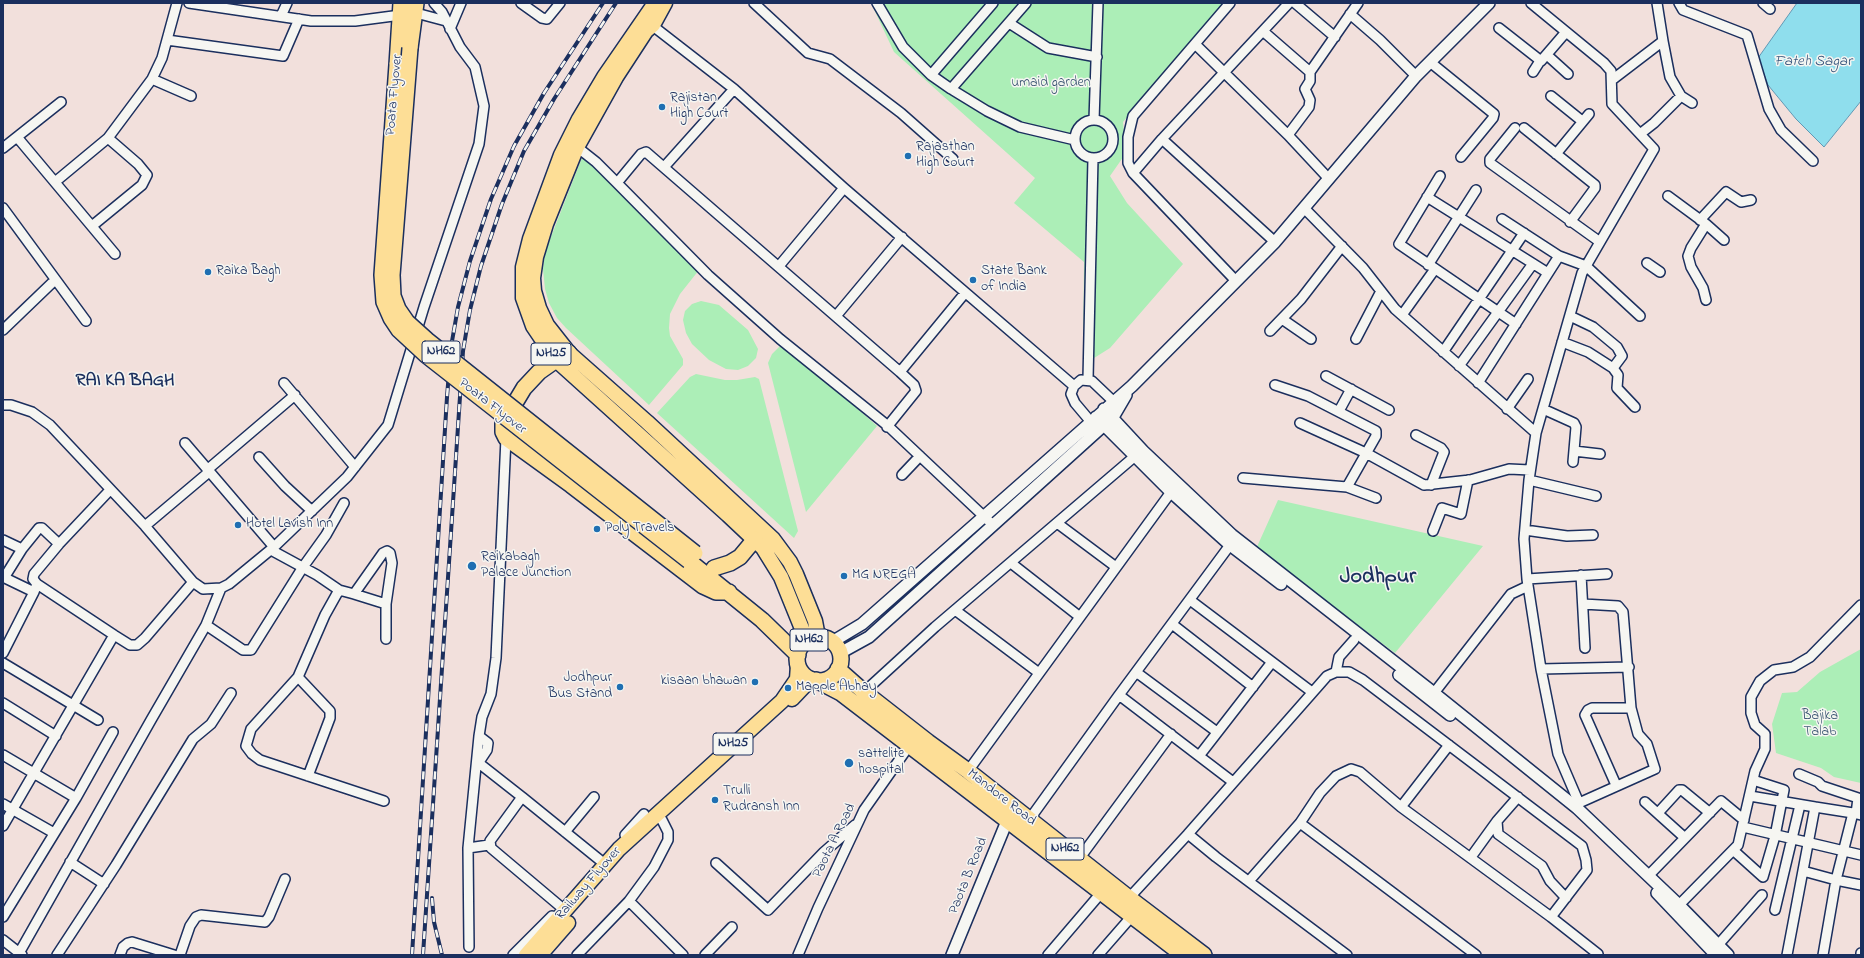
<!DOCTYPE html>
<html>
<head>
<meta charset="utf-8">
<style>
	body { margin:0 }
	#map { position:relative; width:1864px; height:958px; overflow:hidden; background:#f2e0dc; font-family:"Indie Flower",sans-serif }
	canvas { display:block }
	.frame { position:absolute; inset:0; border:4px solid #1b2f5e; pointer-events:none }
</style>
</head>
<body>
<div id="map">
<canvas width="1864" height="958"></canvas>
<div class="frame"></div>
</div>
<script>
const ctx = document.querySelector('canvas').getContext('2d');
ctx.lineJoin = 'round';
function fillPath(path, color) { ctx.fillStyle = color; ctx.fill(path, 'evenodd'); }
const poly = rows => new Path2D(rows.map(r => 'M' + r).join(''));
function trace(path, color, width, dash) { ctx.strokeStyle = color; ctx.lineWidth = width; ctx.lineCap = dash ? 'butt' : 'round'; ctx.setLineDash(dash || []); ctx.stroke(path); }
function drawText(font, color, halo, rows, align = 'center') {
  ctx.font = font + ' "Indie Flower",sans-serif'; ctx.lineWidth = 3; ctx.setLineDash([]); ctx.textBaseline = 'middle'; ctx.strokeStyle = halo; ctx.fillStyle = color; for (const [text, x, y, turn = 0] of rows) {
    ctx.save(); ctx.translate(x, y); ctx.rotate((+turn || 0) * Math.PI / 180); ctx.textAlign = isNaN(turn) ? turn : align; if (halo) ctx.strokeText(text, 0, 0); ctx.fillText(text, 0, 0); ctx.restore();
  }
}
const green = poly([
	[871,3,1223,3,1123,122,1126,153,1110,176,1127,203,1183,264,1110,348,1083,365,1084,262,1014,203,1035,178,894,52],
	[583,155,699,270,680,294,670,314,669,328,670,336,683,359,683,365,649,405,566,328,557,318,549,303,545,289,543,269,545,252],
	[701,301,719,305,748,330,758,349,756,358,748,366,738,370,726,369,709,360,692,344,686,333,683,320,685,311,692,304],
	[783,343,877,426,806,512,768,363,772,354],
	[696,374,725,380,737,380,755,377,759,379,798,531,794,538,657,413,690,377],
	[1278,500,1483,546,1395,653,1256,549],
	[1861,649,1861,783,1834,777,1821,768,1776,753,1772,724,1782,693,1797,692,1820,672]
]);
const water = poly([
	[1797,3,1861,3,1861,101,1824,147,1796,119,1768,85,1758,58,1797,3]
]);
const minor = poly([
	[189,3,311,21,355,21,416,13,446,21],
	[521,3,542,18,547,19,560,3],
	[754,3,808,53,830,59,901,113,953,159],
	[877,3,903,47,931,75,951,89,987,111,1020,127,1075,140],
	[1230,3,1133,116,1128,137,1128,163,1133,173,1236,281],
	[1295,3,1335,37],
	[1531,3,1604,63,1611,71,1612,104,1654,149,1582,273,1536,433,1529,480,1524,539,1527,579,1541,669,1558,754,1579,803,1577,808],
	[1679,3,1683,10,1747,35,1769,109,1781,130,1813,161],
	[1763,3,1770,9],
	[1350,14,1380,40,1416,76],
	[281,16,287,3],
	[649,23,734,89,844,188,1074,386],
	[1009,23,1048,48,1097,57],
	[1499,28,1541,61,1566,32],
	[450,29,461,3],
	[1264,32,1310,72],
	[167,40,283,56,299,19],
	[1663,41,1670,77,1681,96,1692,103],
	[1195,44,1288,135,1329,179],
	[1547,55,1568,74],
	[1430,62,1494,114,1493,118,1461,157],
	[1533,72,1540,61],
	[931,75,993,3],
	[152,79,191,96],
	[1612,80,1663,41,1657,3],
	[951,89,1026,3],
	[1551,96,1582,121],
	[1094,120,1098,3],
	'1075 139a19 19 0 1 1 38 0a19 19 0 1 1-38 0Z',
	[1515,128,1490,159,1490,163,1600,242],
	[1524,128,1595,185,1595,188,1570,222],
	[1640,134,1654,123,1681,96],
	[1288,135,1309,107,1310,100,1305,89,1310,81,1310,72,1358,3],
	[17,137,115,254],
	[1162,139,1275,242],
	[577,147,596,162,617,183,708,275,780,339,888,426,993,525],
	[3,148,61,102],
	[1556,154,1589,114],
	[665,166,734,89],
	[1133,173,1162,139,1289,3],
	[1440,176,1399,244,1516,324],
	[55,182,108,138,152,79,162,58,177,3],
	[617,183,641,154,646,152,900,372,914,385,916,391,887,427],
	[1668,196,1706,224,1724,240],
	[1427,197,1548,273],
	[3,208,86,321],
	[1304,208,1363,268,1395,309,1536,433],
	[1502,219,1559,256],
	[1700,220,1726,192,1741,202,1751,200],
	[1706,224,1691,248,1688,256,1691,267,1703,288,1706,300],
	[92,226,142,185,147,175,138,164,108,138],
	[1647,263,1660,272],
	[1428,265,1476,190],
	[779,266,844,188],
	[1402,315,1435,269],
	[836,316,902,237],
	[1570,316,1593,327,1617,347,1622,356,1613,368],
	[1282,319,1311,339],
	[3,330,55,280],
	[1270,331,1301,299,1342,246],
	[1356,339,1381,291],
	[1562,342,1588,352,1613,368,1618,375,1617,388,1635,407],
	[1443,352,1524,233],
	[1459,366,1532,265],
	[900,372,965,293],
	[1326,376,1389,410],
	[1088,379,1093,158],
	[284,383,355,467],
	[1478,383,1559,256,1586,266,1640,316],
	[1275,385,1308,396,1376,431,1376,436,1347,487,1376,498],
	[3,405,11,405,32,412,50,425,145,526,193,582,203,589,221,588,229,584,274,547,347,477,388,425,424,307,479,144,484,106,475,67,460,47,442,12,434,3],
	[1507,409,1528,379],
	[1543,409,1574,423,1576,427,1573,462],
	[1339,411,1351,389],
	[1091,422,1075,403,1071,394,1074,386,1081,380,1092,381,1113,401],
	[1300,423,1366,453,1424,485,1470,480,1509,469,1530,470],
	[1416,435,1441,448,1444,452,1431,485],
	[185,443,274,547],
	[1574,451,1600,454],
	[259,457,285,486,312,511],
	[207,470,295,395],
	[902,475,920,456],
	[1243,478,1347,487],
	[1529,480,1596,496],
	[110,490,59,544,34,574,33,579,37,584,114,635,130,645,137,645,145,638,193,582],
	[1057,523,1116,567],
	[145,526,209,472],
	[1525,530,1567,536,1593,535],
	[1433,531,1442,508,1461,514,1468,480],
	[3,540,22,549],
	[271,550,317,575,339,590,354,594,383,553,387,551,390,553,392,563,386,604,386,639],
	[1011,563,1080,617],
	[1581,575,1585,648],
	[3,577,34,592],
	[4,578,22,549,39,528,42,528,59,544],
	[1527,579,1607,574],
	[339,590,325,615,298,677,251,729,246,746,252,754,260,760,384,801],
	[354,594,386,604],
	[1190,600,1312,692],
	[955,610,1039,673],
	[1172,624,1253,687],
	[206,625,243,650,251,650,303,567,326,535,344,503],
	[3,653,34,592,37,584],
	[3,663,98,720],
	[1541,669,1629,667],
	[1136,672,1217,732],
	[1336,672,1339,657,1354,640],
	[298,677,330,711,330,718,308,776],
	[864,692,935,627,1134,457],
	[1434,693,1511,594,1528,586],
	[1119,695,1230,545],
	[3,703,56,736],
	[479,736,488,743,487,750,479,762,480,764,522,797,490,841,491,848,561,907],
	[3,755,76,798],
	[1199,756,1272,662],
	[968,771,1171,492],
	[1799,774,1818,782,1822,786,1858,798,1856,814],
	[1616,785,1585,715,1588,710,1592,708,1631,708],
	[1750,796,1815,807,1787,955],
	[522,797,601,861],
	[1645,802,1685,838],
	[1579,803,1655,769,1647,744,1638,734,1631,708,1623,612,1618,606,1583,604],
	[3,804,54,833],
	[1401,807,1449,745],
	[1815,807,1853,813],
	[1658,813,1679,790,1682,790,1710,813],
	[1861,815,1853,813,1836,880,1861,885],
	[654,816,662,820,668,832,668,840,654,867,629,901,683,955],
	[1029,820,1119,695,1233,782],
	[1497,821,1498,834,1542,866,1550,881,1566,898],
	[1300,823,1476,955],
	[3,826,114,635],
	[1743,827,1861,855],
	[565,832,594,797],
	[1188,834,1327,676,1336,672,1349,672,1363,680,1582,846,1586,860,1587,870,1551,917,1598,954],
	[625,835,644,814],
	[468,848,489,845],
	[1733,850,1763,877,1775,836,1784,790,1753,780],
	[1471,857,1497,821,1518,797],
	[1079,859,1171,734],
	[70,862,104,884],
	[716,863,768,910,824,852,855,825],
	[1803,871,1836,880,1823,955],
	[1649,875,1721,801,1744,820],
	[1249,881,1300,823,1320,793,1336,776,1351,769,1360,772,1401,807,1551,917],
	[1129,898,1188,834,1216,857,1347,955],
	[1679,905,1738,845,1755,771,1765,749,1765,734,1755,725,1751,713,1751,697,1760,681,1774,670,1793,667,1810,657,1861,605],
	[1775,910,1800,805],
	[3,917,76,798,113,732],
	[3,940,22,955],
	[1718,945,1762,895],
	[469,947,468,848,479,736,482,717,491,694,496,658,506,438],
	[18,955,151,720,206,625,221,588],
	[57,955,116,865,193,739,211,724,231,693],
	[120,955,123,947,128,943,132,942,174,955],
	[180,955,190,926,196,917,201,915,265,922,269,917,285,879],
	[513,955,552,916],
	[577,955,629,901],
	[705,955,732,927],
	[798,955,818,908,864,810,909,746],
	[1048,955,1101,893],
	[1098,955,1132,916],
	[1861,955,1861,953]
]);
const tertiary = poly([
	[1104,409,1143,451,1232,535,1434,693,1577,808,1679,905,1728,955],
	[1096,417,1171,492,1230,545,1281,584],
	[832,642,862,624,1132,386,1275,242,1416,76,1489,3],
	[840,653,869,637,1103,426,1112,419,1126,395],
	[1399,675,1450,715],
	[1657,893,1716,955],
	[952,955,1007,821,1011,814]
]);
const primary = poly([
	[655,3,604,77,579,119,561,155,530,239,523,267,523,298,533,326,556,360,728,515,763,548,781,577,807,641],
	[665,3,653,25,646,31,616,77,577,147,546,224,536,257,533,278,534,291,539,308,547,325,569,353,647,422,773,539,790,562,796,574,815,621,818,637],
	[792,699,811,679],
	[526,955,619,849,782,701,797,679,798,665],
	[540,955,568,923]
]);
const trunk = poly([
	[410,48,416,3],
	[397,65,401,3],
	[569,353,556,360,539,372,524,388,503,423,503,432,506,438,571,485,703,586,716,592,729,592],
	[689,561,762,620,798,655],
	[714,568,730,563,740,557,755,539],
	'797 659a22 22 0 1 1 44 0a22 22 0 1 1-44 0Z',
	[838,669,864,692,928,742,968,771,1129,898,1204,955],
	[816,680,841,693,1183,955]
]);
const rail = poly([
	[432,898,434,922,442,955],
	[412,955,447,397,451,347,458,307,470,261,491,199,514,146,544,93,603,3],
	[423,955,463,351,470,310,481,266,502,204,524,151,554,99,616,3]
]);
const trunkBridge = poly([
	[410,48,392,275,393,296,398,309,407,322,427,340,695,553],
	[397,65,382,275,384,302,391,318,399,330,426,355,689,561]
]);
const markers = [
	[662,107,4,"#1f6fb2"],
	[908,156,4,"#1f6fb2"],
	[208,272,4,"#1f6fb2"],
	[973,280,4,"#1f6fb2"],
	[238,525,4,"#1f6fb2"],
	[597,529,4,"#1f6fb2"],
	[472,566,5,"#1f6fb2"],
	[844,576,4,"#1f6fb2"],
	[755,682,4,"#1f6fb2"],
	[620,687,4,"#1f6fb2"],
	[788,688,4,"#1f6fb2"],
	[849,763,5,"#1f6fb2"],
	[715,800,4,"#1f6fb2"]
];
const shields = [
	[441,352,38],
	[551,354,40],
	[809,640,38],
	[733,744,40],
	[1065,849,38]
];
const shieldNames = [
	["NH62",441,352],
	["NH25",551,354],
	["NH62",809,640],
	["NH25",733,744],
	["NH62",1065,849]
];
const parkNames = [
	["umaid garden",1051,84],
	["Bajika",1820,717],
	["Talab",1820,733]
];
const streetNames = [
	["Poata Flyover",395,95,-85],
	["Poata Flyover",492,407,38],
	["Mandore Road",1001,798,38],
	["Paota A Road",835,841,-64],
	["Paota B Road",969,876,-68],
	["Railway Flyover",589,884,-49]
];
const poiNames = [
	["Rajistan",670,99],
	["High Court",670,115],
	["Rajasthan",916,148],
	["High Court",916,164],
	["Raika Bagh",216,272],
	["State Bank",981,272],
	["of India",981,288],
	["Hotel Lavish Inn",246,525],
	["Poly Travels",605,529],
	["Raikabagh",481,558],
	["Palace Junction",481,574],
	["MG NREGA",852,576],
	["Jodhpur",612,679,"right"],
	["Bus Stand",612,695,"right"],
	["kisaan bhawan",747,682,"right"],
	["Mapple Abhay",796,688],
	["sattelite",858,755],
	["hospital",858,771],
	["Trulli",723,792],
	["Rudransh Inn",723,808]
];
const waterNames = [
	["Fateh Sagar",1813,63]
];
const districtNames = [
	["RAI KA BAGH",125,382]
];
const townNames = [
	["Jodhpur",1378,578]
];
fillPath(green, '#aceeb7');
fillPath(water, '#8fdeed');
trace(water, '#6198b4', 1);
trace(minor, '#1b2f5e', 12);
trace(tertiary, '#1b2f5e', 14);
trace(primary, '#1b2f5e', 17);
trace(trunk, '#1b2f5e', 18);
trace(minor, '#f6f6f2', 9);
trace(tertiary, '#f6f6f2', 11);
trace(primary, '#fdde96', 14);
trace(trunk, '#fdde96', 15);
trace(rail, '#1b2f5e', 4);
trace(rail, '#f6f6f2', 2.5, [8]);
trace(trunkBridge, '#1b2f5e', 18, []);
trace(trunkBridge, '#fdde96', 15);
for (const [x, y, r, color] of markers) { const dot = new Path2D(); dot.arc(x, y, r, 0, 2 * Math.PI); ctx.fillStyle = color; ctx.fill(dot); trace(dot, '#f6f6f2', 1.5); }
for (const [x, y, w] of shields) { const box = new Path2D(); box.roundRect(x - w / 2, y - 11, w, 22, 3); ctx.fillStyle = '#f6f6f2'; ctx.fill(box); trace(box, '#1b2f5e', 1); }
drawText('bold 13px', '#1b2f5e', null, shieldNames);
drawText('14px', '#385570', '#f6f6f2', parkNames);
drawText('14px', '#1b2f5e', '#f6f6f2', streetNames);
drawText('14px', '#1b2f5e', '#f6f6f2', poiNames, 'left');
drawText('italic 15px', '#32527b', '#f6f6f2', waterNames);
drawText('bold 18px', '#1b2f5e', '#f6f6f2', districtNames);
drawText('bold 22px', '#1b2f5e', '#f6f6f2', townNames);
</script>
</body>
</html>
